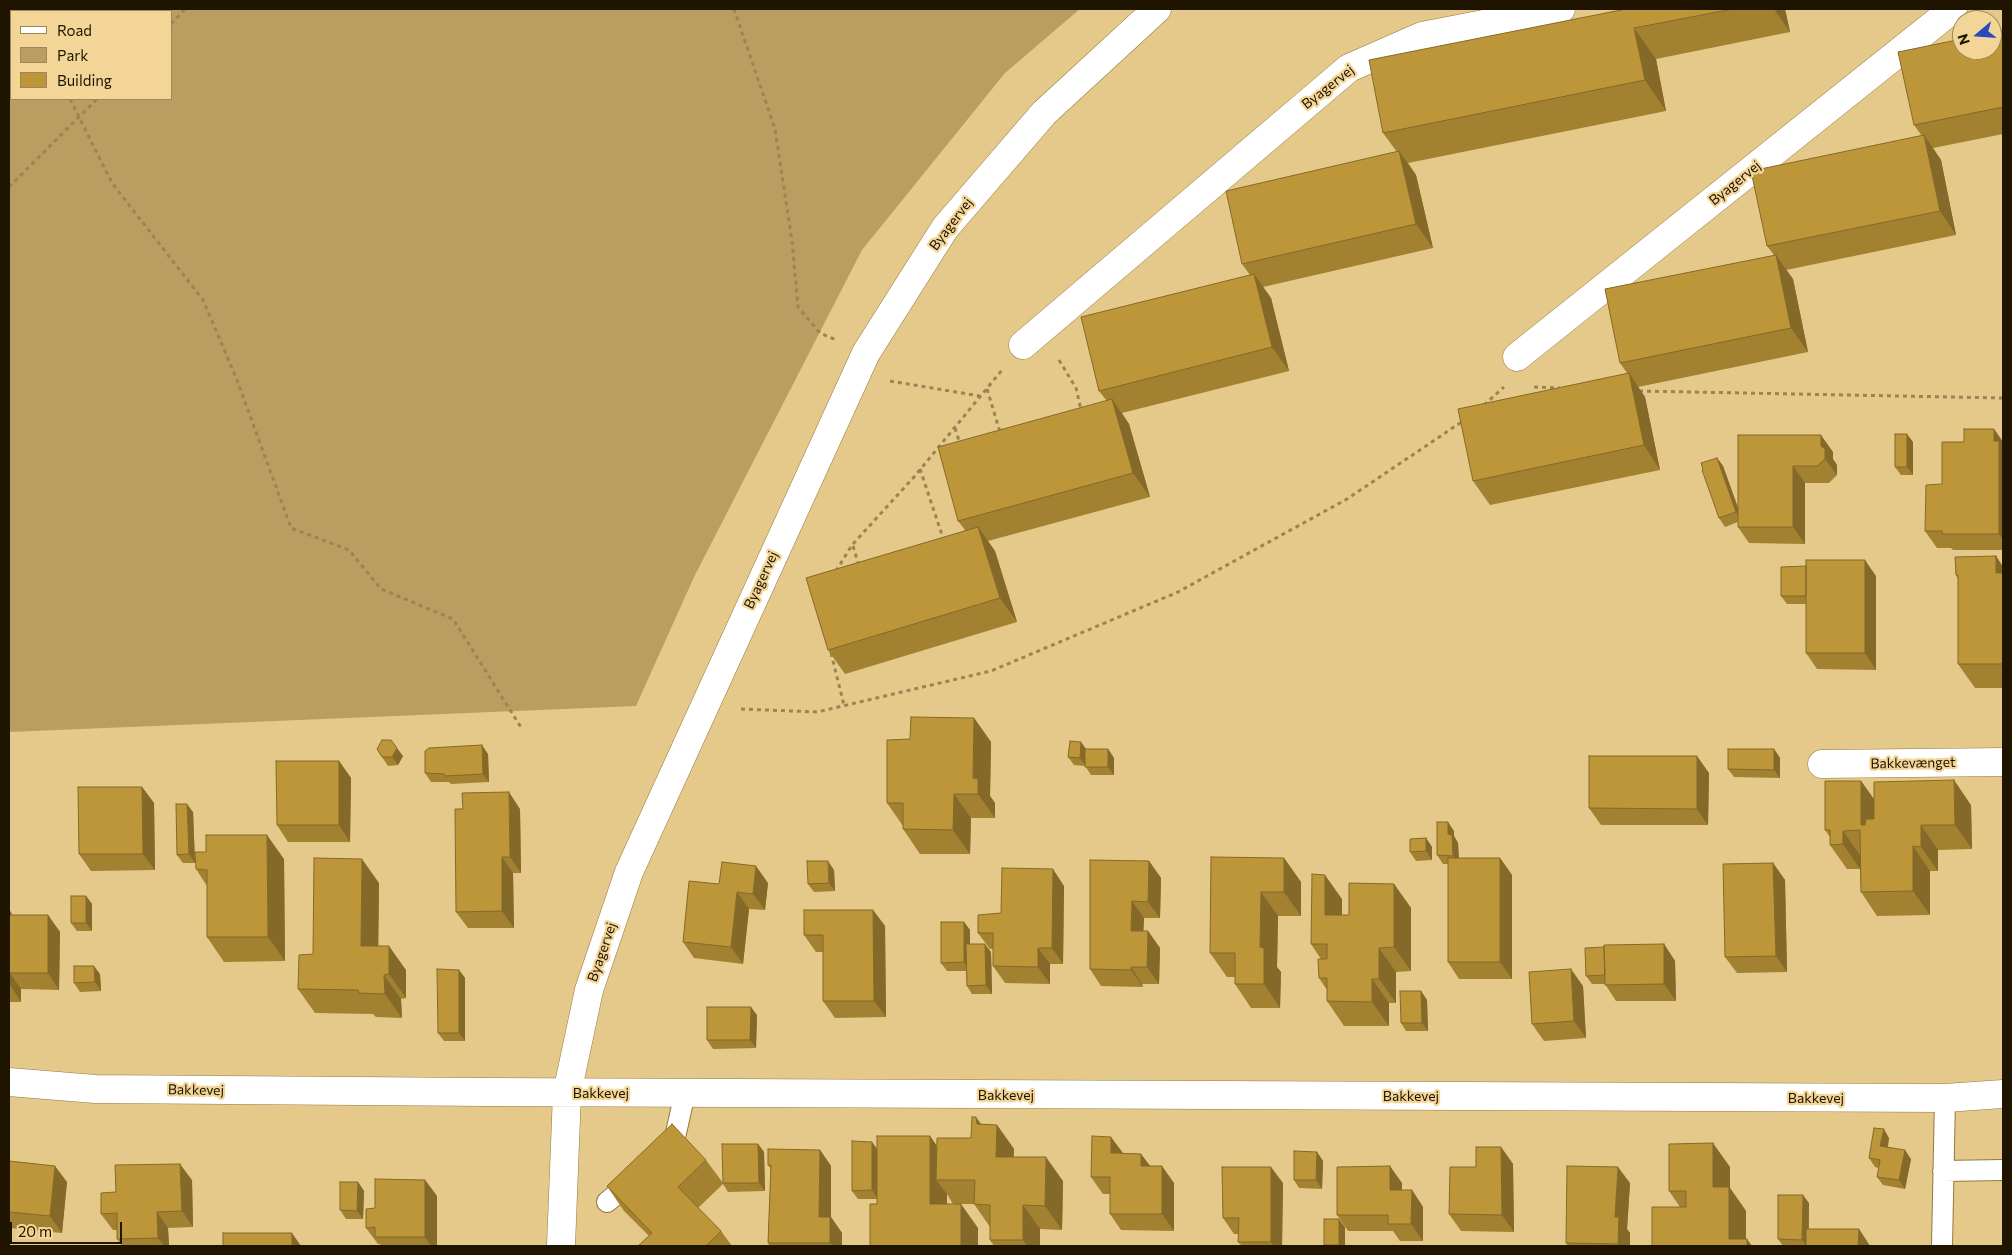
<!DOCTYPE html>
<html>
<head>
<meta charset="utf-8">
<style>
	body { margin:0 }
	#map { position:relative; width:2012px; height:1255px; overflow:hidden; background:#e5c98a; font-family:Commissioner,sans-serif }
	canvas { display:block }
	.frame { position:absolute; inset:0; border:10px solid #1f1400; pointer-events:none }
	.legend { position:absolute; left:10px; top:10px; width:162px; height:90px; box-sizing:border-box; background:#f3d697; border:1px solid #9e885b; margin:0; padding:6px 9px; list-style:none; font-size:15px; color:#1f1400 }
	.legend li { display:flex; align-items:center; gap:10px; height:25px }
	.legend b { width:25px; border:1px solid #9e885b }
	.north { position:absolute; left:1952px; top:10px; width:50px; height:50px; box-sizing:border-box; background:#f3d697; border:1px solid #9e885b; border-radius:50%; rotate:252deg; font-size:14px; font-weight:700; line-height:20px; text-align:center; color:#1f1400 }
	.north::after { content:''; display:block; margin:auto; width:18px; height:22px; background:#284bba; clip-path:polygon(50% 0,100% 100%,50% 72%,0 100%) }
	.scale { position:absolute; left:10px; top:1222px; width:112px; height:22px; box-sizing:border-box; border:2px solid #1f1400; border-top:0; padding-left:6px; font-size:15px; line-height:18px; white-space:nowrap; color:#1f1400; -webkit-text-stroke:4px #f3d697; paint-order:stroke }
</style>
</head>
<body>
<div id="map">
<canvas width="2012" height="1255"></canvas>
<div class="frame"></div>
<ul class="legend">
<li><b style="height:6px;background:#fff"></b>Road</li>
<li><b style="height:14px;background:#ba9e61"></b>Park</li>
<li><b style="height:14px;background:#bc9639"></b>Building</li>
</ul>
<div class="north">N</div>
<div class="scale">20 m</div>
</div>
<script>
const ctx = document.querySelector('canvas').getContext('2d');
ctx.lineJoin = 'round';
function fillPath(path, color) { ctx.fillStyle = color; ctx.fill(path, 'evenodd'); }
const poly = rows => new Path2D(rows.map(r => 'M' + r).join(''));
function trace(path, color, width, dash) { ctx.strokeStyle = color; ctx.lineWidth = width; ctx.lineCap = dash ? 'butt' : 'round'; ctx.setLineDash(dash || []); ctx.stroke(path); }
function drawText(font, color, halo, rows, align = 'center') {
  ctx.font = font + ' Commissioner,sans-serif'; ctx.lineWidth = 4.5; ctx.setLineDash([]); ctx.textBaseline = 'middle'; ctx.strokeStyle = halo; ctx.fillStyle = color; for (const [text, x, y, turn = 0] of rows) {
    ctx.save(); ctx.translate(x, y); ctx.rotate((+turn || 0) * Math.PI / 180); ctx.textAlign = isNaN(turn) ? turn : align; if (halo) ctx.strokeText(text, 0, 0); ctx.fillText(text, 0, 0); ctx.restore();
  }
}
const green = poly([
	[9,9,1080,9,1005,73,862,250,694,577,636,706,9,732],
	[11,11,171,11,171,99,11,99]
]);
const path = poly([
	[39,9,39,11],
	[734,9,775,129,792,241,798,307,820,333,836,340],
	[171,24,185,9],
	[70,99,112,183,203,300,237,380,291,528,349,550,381,589,453,619,522,729],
	[9,187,97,99],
	[1059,360,1076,388,1081,410],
	[890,381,980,396],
	[1534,387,1560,388],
	[987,389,1000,432],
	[1639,391,2003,398],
	[1484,405,1504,387],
	[955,428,960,444],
	[920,469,944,541],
	[853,546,859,566],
	[836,571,852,545,914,477,1002,370],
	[831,653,844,705],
	[741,709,817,712,991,671,1178,592,1347,499,1463,421]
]);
const service = poly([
	[666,1152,673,1146,685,1093],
	[1943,1171,2003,1170],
	[607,1202,635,1179],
	[1942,1246,1945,1098]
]);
const minor = poly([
	[1023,345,1349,68,1422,36,1561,9],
	[1517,357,1953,9],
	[1822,764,2003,762]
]);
const tertiary = poly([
	[9,1082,95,1089,487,1092,1945,1098,2003,1094],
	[561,1246,567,1093,589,990,629,872,856,375,866,353,945,228,1044,113,1157,9]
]);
const wall = poly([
	[1626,9,1785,9,1790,32,1656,59,1666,111,1408,163,1416,175,1433,248,1263,287,1271,298,1289,371,1122,413,1129,424,1150,497,988,541,995,551,1017,622,845,674,828,650,965,530,958,521,1107,401,1099,391,1250,275,1242,264,1397,152,1383,133],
	[2003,30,2003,134,1933,148,1941,160,1956,235,1786,270,1793,279,1808,352,1638,387,1645,397,1660,470,1490,505,1473,481,1627,373,1620,363,1774,255,1767,246,1922,136,1914,125],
	[1994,429,2003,442,2003,550,1953,550,1951,548,1937,548,1925,531,1942,484,1964,442],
	[1738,435,1833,452,1833,459,1837,465,1837,475,1829,483,1805,483,1805,544,1749,543,1738,527,1738,522,1725,527,1719,518,1703,469,1717,458,1723,466,1738,507],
	[1913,442,1913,475,1901,475,1895,467],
	[1996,556,2003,567,2003,688,1975,688,1958,664,1958,579,1956,575],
	[1876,576,1876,670,1817,669,1806,653,1806,604,1787,604,1781,596],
	[974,718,991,742,990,796,995,803,995,818,971,818,970,854,920,854,903,829,903,826,887,803,910,739],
	[1081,742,1086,749,1108,749,1114,758,1114,775,1091,775,1085,766,1074,765,1068,757],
	[1774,749,1780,758,1780,778,1734,777,1728,769],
	[488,754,489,782,451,784,449,782,431,782,425,773],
	[403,756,398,765,388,766,382,757],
	[339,761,351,778,350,842,288,842,277,825],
	[1709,773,1708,825,1601,825,1589,808],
	[1861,781,1874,799,1971,805,1972,849,1938,850,1938,871,1930,871,1930,915,1877,916,1861,892,1860,869,1847,869,1830,845,1830,837,1825,830],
	[142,787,154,803,155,870,91,871,79,854],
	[520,809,521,873,513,873,514,928,468,928,456,912],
	[193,812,195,863,183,863,177,855],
	[1454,831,1454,836,1458,843,1459,858,1500,858,1512,875,1512,979,1459,979,1448,962,1448,864,1443,864,1437,855],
	[1426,838,1432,847,1432,860,1416,861,1410,852],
	[206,852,284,859,285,961,224,962,207,937,207,886,196,869],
	[1284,858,1301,882,1301,916,1278,916,1277,967,1281,972,1280,1008,1251,1008,1235,984,1235,977,1227,977,1210,953],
	[1149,861,1161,878,1160,918,1144,918,1143,931,1148,931,1160,948,1159,984,1142,984,1143,987,1101,986,1090,969],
	[1773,863,1785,880,1787,972,1737,973,1725,957],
	[834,870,835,891,814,892,808,884],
	[379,883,378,946,406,970,406,998,401,999,402,1018,376,1017,373,1014,315,1013,298,989,313,954],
	[768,883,765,910,749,909,743,964,694,958,683,942,719,884],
	[1394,884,1411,908,1411,971,1396,972,1396,1003,1389,1003,1389,1026,1344,1026,1327,1001,1327,990,1319,978,1321,959,1311,944,1342,899,1342,915,1349,915],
	[1064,886,1063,964,1050,964,1050,984,1005,983,993,966,993,949,990,949,978,933,1001,913],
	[86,896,92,904,92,931,77,931,71,923],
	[9,909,12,915,48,915,60,932,59,990,21,989,21,1002,9,1002],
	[873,910,885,926,886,1017,835,1018,823,1001,823,952,816,952,804,935],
	[964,922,970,930,970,944,991,952,992,994,972,994,967,986,966,971,947,971,941,963],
	[1664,944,1675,961,1676,1001,1616,1001,1605,984,1592,984,1586,976],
	[459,970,465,978,465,1041,444,1041,438,1033],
	[100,974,101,991,80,992,74,983],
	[1583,986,1586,1038,1544,1041,1532,1024],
	[1421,991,1427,1000,1428,1031,1406,1031,1401,1023],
	[757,1015,756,1048,713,1049,707,1040],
	[981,1124,997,1125,1014,1149,1013,1157,1063,1181,1062,1230,1040,1229,1040,1246,994,1246,990,1240,990,1227,974,1204,953,1204,947,1194,947,1204,978,1228,978,1246,870,1246,877,1204,877,1199,858,1199,852,1191,877,1149,930,1136,937,1146,971,1138],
	[1889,1138,1888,1147,1911,1159,1905,1189,1883,1185,1877,1177,1879,1168,1875,1167,1869,1158],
	[758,1144,764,1152,765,1191,728,1192,723,1184,698,1208,721,1231,732,1246,638,1246,649,1236,624,1211,607,1186,706,1160,723,1183],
	[1501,1147,1513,1164,1514,1232,1461,1231,1449,1214],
	[820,1150,831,1166,831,1217,842,1233,842,1246,770,1246,768,1243,771,1169,768,1165],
	[1317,1152,1323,1161,1322,1189,1299,1188,1294,1180],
	[1123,1153,1141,1154,1150,1166,1174,1183,1174,1231,1121,1230,1110,1214,1110,1194,1103,1194,1091,1177],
	[9,1161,67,1182,62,1233,9,1228],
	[1730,1167,1730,1188,1746,1211,1746,1239,1680,1207,1669,1191],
	[192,1180,193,1227,168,1228,169,1246,122,1246,117,1239,117,1230,113,1230,101,1214,116,1192],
	[425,1180,437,1196,437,1246,381,1246,380,1244,378,1244,366,1228,375,1208],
	[358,1182,364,1191,363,1219,346,1219,340,1210],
	[1283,1183,1282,1246,1242,1246,1238,1242,1239,1234,1234,1234,1223,1218],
	[1402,1183,1402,1190,1412,1190,1423,1207,1423,1241,1400,1241,1393,1231,1348,1231,1337,1215],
	[1630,1183,1627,1229,1630,1233,1630,1246,1568,1246,1566,1243],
	[1809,1203,1809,1229,1859,1229,1870,1246,1783,1246,1778,1239]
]);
const shadedWall = poly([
	[1774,9,1785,9,1790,32],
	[1634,28,1656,59,1666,111,1645,80],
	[1924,135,1941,160,1956,235,1940,211],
	[1399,151,1416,175,1433,248,1416,224],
	[1776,255,1793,279,1808,352,1791,328],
	[1254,274,1271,298,1289,371,1272,347],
	[1629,373,1645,397,1660,470,1644,445],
	[1112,399,1129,424,1150,497,1133,473],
	[1994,429,2003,442,2003,540,1999,534,1994,441],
	[1907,434,1913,442,1913,475,1907,467],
	[1821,435,1833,452,1833,459,1837,465,1837,475,1825,459,1821,446],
	[1717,458,1723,466,1742,520,1736,512],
	[1793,466,1805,483,1805,544,1793,527],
	[978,527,995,551,1017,622,1000,598],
	[1996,556,2003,567,2003,584,1996,573],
	[1865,560,1876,576,1876,670,1865,653],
	[974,718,991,742,990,796,995,803,995,818,978,794,973,778],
	[1081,742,1087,751,1086,766,1080,758],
	[482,745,488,754,489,782,483,774],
	[397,748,403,756,398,765,392,757],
	[1108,749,1114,758,1114,775,1108,767],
	[1774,749,1780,758,1780,778,1774,770],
	[1697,756,1709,773,1708,825,1697,809],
	[339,761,351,778,350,842,339,825],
	[1954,780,1971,805,1972,849,1955,825],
	[1861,781,1878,805,1878,849,1861,825],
	[142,787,154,803,155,870,143,854],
	[509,792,520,809,521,873,510,857],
	[954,794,971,818,970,854,953,830],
	[187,804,193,812,195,863,189,854],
	[1448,822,1454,831,1454,836,1458,843,1459,864,1453,856,1448,834],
	[1921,825,1938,850,1938,871,1921,847],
	[1843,831,1860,855,1860,869,1843,844],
	[267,835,284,859,285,961,268,937],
	[1426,838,1432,847,1432,860,1426,851],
	[1913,846,1930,871,1930,915,1913,891],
	[502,857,513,873,514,928,502,911],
	[1284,858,1301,882,1301,916,1284,892],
	[1500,858,1512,875,1512,979,1500,962],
	[362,859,379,883,378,971,361,946],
	[828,861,834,870,835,891,829,883],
	[1149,861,1161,878,1160,918,1148,902],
	[1773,863,1785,880,1787,972,1776,956],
	[756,866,768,883,765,910,753,894],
	[1053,869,1064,886,1063,964,1052,948],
	[1325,875,1342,899,1342,939,1325,915],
	[1394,884,1411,908,1411,971,1394,947],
	[737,892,749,909,743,964,731,947],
	[1261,892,1278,916,1277,967,1281,972,1280,1008,1264,984,1260,947],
	[86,896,92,904,92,931,86,923],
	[1132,901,1144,918,1143,947,1131,931],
	[9,909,13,916,9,925],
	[873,910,885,926,886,1017,874,1001],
	[48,915,60,932,59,990,48,973],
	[964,922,970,930,970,971,964,962],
	[1148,931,1160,948,1159,984,1147,967],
	[985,944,991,952,992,994,986,985],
	[1664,944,1675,961,1676,1001,1664,984],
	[389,946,406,970,406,998,389,974],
	[1038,948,1050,964,1050,984,1038,967],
	[1379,948,1396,972,1396,1003,1379,979],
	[94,966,100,974,101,991,95,982],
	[1131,967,1142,984,1143,987,1131,970],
	[1571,969,1583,986,1586,1038,1574,1021],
	[459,970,465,978,465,1041,459,1033],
	[10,973,21,989,21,1002,10,985],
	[384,975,401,999,402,1018,385,994],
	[1372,979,1389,1003,1389,1026,1372,1002],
	[1421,991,1427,1000,1428,1031,1422,1023],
	[751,1007,757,1015,756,1048,750,1040],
	[976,1117,993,1141,977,1124],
	[997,1125,1014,1149,1013,1181,996,1157],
	[1884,1129,1889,1138,1886,1154,1880,1146],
	[930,1136,947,1161,936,1180,947,1194,947,1228,930,1204],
	[1111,1137,1123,1153,1111,1153],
	[872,1142,878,1150,878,1199,872,1190],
	[1713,1143,1730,1167,1730,1188,1746,1211,1746,1246,1729,1239,1713,1187],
	[758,1144,764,1152,765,1191,759,1183],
	[1501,1147,1513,1164,1514,1232,1502,1215],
	[820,1150,831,1166,831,1217,842,1233,842,1246,833,1246,830,1243,819,1217],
	[1905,1150,1911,1159,1905,1189,1899,1180],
	[1317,1152,1323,1161,1322,1189,1316,1180],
	[1141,1154,1153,1170,1141,1166],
	[1046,1157,1063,1181,1062,1230,1045,1206],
	[180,1164,192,1180,193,1227,182,1211],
	[55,1166,67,1182,62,1233,50,1216],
	[1162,1166,1174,1183,1174,1231,1162,1214],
	[1390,1166,1402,1183,1402,1207,1390,1190],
	[1271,1167,1283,1183,1282,1246,1274,1246,1271,1242],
	[1618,1167,1630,1183,1627,1229,1630,1233,1630,1246,1620,1246,1618,1244,1615,1217],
	[425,1180,437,1196,437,1246,431,1246,425,1237],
	[358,1182,364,1191,363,1219,357,1211],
	[1412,1190,1423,1207,1423,1241,1411,1224],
	[1803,1195,1809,1203,1808,1246,1807,1246,1802,1240],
	[961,1204,978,1228,978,1246,961,1246],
	[1023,1205,1040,1229,1040,1246,1027,1246,1023,1240],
	[157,1212,168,1228,169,1246,164,1246,158,1238],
	[1339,1219,1345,1227,1345,1246,1340,1246,1339,1245],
	[1859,1229,1870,1246,1858,1246],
	[292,1233,301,1246,292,1246],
	[1747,1239,1752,1246,1747,1246]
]);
const building = poly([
	[1626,9,1733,9,1634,28,1645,80,1383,133,1369,60,1626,9],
	[2003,30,2003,107,1914,125,1898,52,1962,39,1962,50,1992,50,1992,33,2003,30],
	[1924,135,1940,211,1767,246,1751,171,1924,135],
	[1399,151,1416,224,1242,264,1226,191,1399,151],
	[1776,255,1791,328,1620,363,1605,289,1776,255],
	[1254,274,1272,347,1099,391,1081,317,1254,274],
	[1629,373,1644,445,1473,481,1458,409,1629,373],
	[1112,399,1133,473,958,521,938,447,1112,399],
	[1964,429,1994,429,1994,441,1999,441,1999,534,1942,534,1942,531,1925,531,1926,485,1942,484,1942,442,1964,442,1964,429],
	[1895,434,1907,434,1907,467,1895,467,1895,434],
	[1738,435,1821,435,1821,446,1825,449,1825,459,1817,466,1793,466,1793,527,1738,527,1738,435],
	[1717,458,1736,512,1719,518,1702,470,1703,469,1701,463,1717,458],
	[978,527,1000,598,828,650,806,578,978,527],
	[1996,556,1996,573,2003,573,2003,664,1958,664,1958,575,1956,575,1955,557,1996,556],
	[1806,560,1865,560,1865,653,1806,653,1806,560],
	[1806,566,1806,596,1781,596,1781,567,1806,566],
	[911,717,974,718,973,778,978,779,978,794,954,794,953,830,903,829,903,803,887,803,887,740,910,739,911,717],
	[382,740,391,740,397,748,392,757,382,757,377,749,382,740],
	[1070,741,1081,742,1080,758,1068,757,1070,741],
	[482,745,483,774,445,776,444,774,425,773,425,751,429,748,482,745],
	[1085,749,1108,749,1108,767,1085,767,1085,749],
	[1728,749,1774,749,1774,770,1728,769,1728,749],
	[1589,756,1697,756,1697,809,1589,808,1589,756],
	[276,761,339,761,339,825,277,825,276,761],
	[1954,780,1955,825,1921,825,1921,847,1913,846,1913,891,1861,892,1860,830,1843,831,1843,844,1830,845,1830,830,1825,830,1825,781,1861,781,1861,825,1865,825,1866,819,1874,819,1874,782,1954,780],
	[78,787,142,787,143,854,79,854,78,787],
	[509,792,510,857,502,857,502,911,456,912,455,809,463,809,462,793,509,792],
	[176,804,187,804,189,854,177,855,176,804],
	[1437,822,1448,822,1448,834,1452,835,1453,856,1437,855,1437,822],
	[206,835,267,835,268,937,207,937,207,870,196,869,195,852,206,852,206,835],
	[1426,838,1426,851,1410,852,1410,839,1426,838],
	[1211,857,1284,858,1284,892,1261,892,1260,947,1264,948,1264,984,1235,984,1235,953,1210,953,1211,857],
	[314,858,362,859,361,946,389,946,389,974,384,975,385,994,359,993,358,990,298,989,299,955,313,954,314,858],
	[1448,858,1500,858,1500,962,1448,962,1448,858],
	[1090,860,1149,861,1148,902,1132,901,1131,931,1148,931,1147,967,1131,967,1131,970,1090,969,1090,860],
	[807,861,828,861,829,883,808,884,807,861],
	[722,862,756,866,753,894,737,892,731,947,683,942,689,881,719,884,722,862],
	[1773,863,1776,956,1725,957,1723,864,1773,863],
	[1002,868,1053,869,1052,948,1038,948,1038,967,993,966,993,933,978,933,978,915,1001,913,1002,868],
	[1312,874,1325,875,1325,915,1349,915,1349,883,1394,884,1394,947,1379,948,1379,979,1372,979,1372,1002,1327,1001,1327,978,1319,978,1318,959,1327,959,1327,944,1311,944,1312,874],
	[71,896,86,896,86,923,71,923,71,896],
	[804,910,873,910,874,1001,823,1001,823,935,804,935,804,910],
	[9,915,48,915,48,973,10,973,10,985,9,985,9,915],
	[941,922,964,922,964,962,941,963,941,922],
	[966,944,985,944,986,985,967,986,966,944],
	[1664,944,1664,984,1605,985,1604,945,1664,944],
	[1604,947,1605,975,1586,976,1585,948,1604,947],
	[74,966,94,966,95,982,74,983,74,966],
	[437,969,459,970,459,1033,438,1033,437,969],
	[1571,969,1574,1021,1532,1024,1529,972,1571,969],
	[1400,991,1421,991,1422,1023,1401,1023,1400,991],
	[707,1007,751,1007,750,1040,707,1040,707,1007],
	[972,1117,976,1117,977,1124,997,1125,996,1157,1046,1157,1045,1206,1023,1205,1023,1240,990,1240,990,1205,974,1204,975,1180,936,1180,937,1138,971,1138,972,1117],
	[672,1124,706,1160,678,1187,721,1231,706,1246,638,1246,652,1233,607,1186,672,1124],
	[1874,1128,1884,1129,1880,1146,1905,1150,1899,1180,1877,1177,1880,1160,1869,1158,1874,1128],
	[877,1136,930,1136,930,1204,961,1204,961,1246,870,1246,870,1204,877,1204,877,1136],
	[1092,1136,1111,1137,1111,1153,1141,1154,1141,1166,1162,1166,1162,1214,1110,1214,1110,1177,1091,1177,1092,1136],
	[852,1141,872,1142,872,1190,852,1191,852,1141],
	[1713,1143,1713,1187,1729,1187,1729,1239,1747,1239,1747,1246,1652,1246,1652,1207,1686,1207,1686,1191,1669,1191,1669,1144,1713,1143],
	[722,1144,758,1144,759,1183,723,1183,722,1144],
	[1476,1147,1501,1147,1502,1215,1449,1214,1450,1167,1476,1167,1476,1147],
	[768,1149,820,1150,819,1217,830,1217,830,1243,768,1243,771,1165,768,1165,768,1149],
	[1294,1151,1317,1152,1316,1180,1294,1180,1294,1151],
	[9,1161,55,1166,50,1216,9,1212,9,1161],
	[180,1164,182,1211,157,1212,158,1238,117,1239,117,1213,101,1214,101,1193,116,1192,115,1165,180,1164],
	[1390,1166,1390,1190,1412,1190,1411,1224,1388,1224,1388,1215,1337,1215,1337,1167,1390,1166],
	[1567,1166,1618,1167,1615,1217,1619,1217,1618,1244,1566,1243,1567,1166],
	[1222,1167,1271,1167,1271,1242,1238,1242,1239,1218,1223,1218,1222,1167],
	[375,1179,425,1180,425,1237,375,1237,375,1227,366,1228,366,1209,375,1208,375,1179],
	[340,1182,358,1182,357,1211,340,1210,340,1182],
	[1778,1195,1803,1195,1802,1240,1778,1239,1778,1195],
	[1324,1219,1339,1219,1339,1245,1324,1245,1324,1219],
	[1806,1229,1859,1229,1858,1246,1806,1246,1806,1229],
	[223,1233,292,1233,292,1246,223,1246,223,1233]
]);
const streetNames = [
	["Byagervej",1328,87,-38],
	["Byagervej",1735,183,-39],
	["Byagervej",951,224,-53],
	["Byagervej",761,580,-65],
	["Bakkevænget",1913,763,-1],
	["Byagervej",602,952,-71],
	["Bakkevej",196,1090,1],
	["Bakkevej",601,1093],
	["Bakkevej",1006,1095],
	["Bakkevej",1411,1096],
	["Bakkevej",1816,1098]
];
fillPath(green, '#ba9e61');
trace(service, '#94793c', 22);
trace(minor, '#94793c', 29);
trace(tertiary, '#94793c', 29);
trace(path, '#9a8456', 3, [4, 4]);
trace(service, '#fff', 20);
trace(minor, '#fff', 28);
trace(tertiary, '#fff', 28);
fillPath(wall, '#a28131');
fillPath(shadedWall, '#846928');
fillPath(building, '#bc9639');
trace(building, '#846928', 1);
drawText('14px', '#1f1400', '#f3d697', streetNames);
</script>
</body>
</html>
